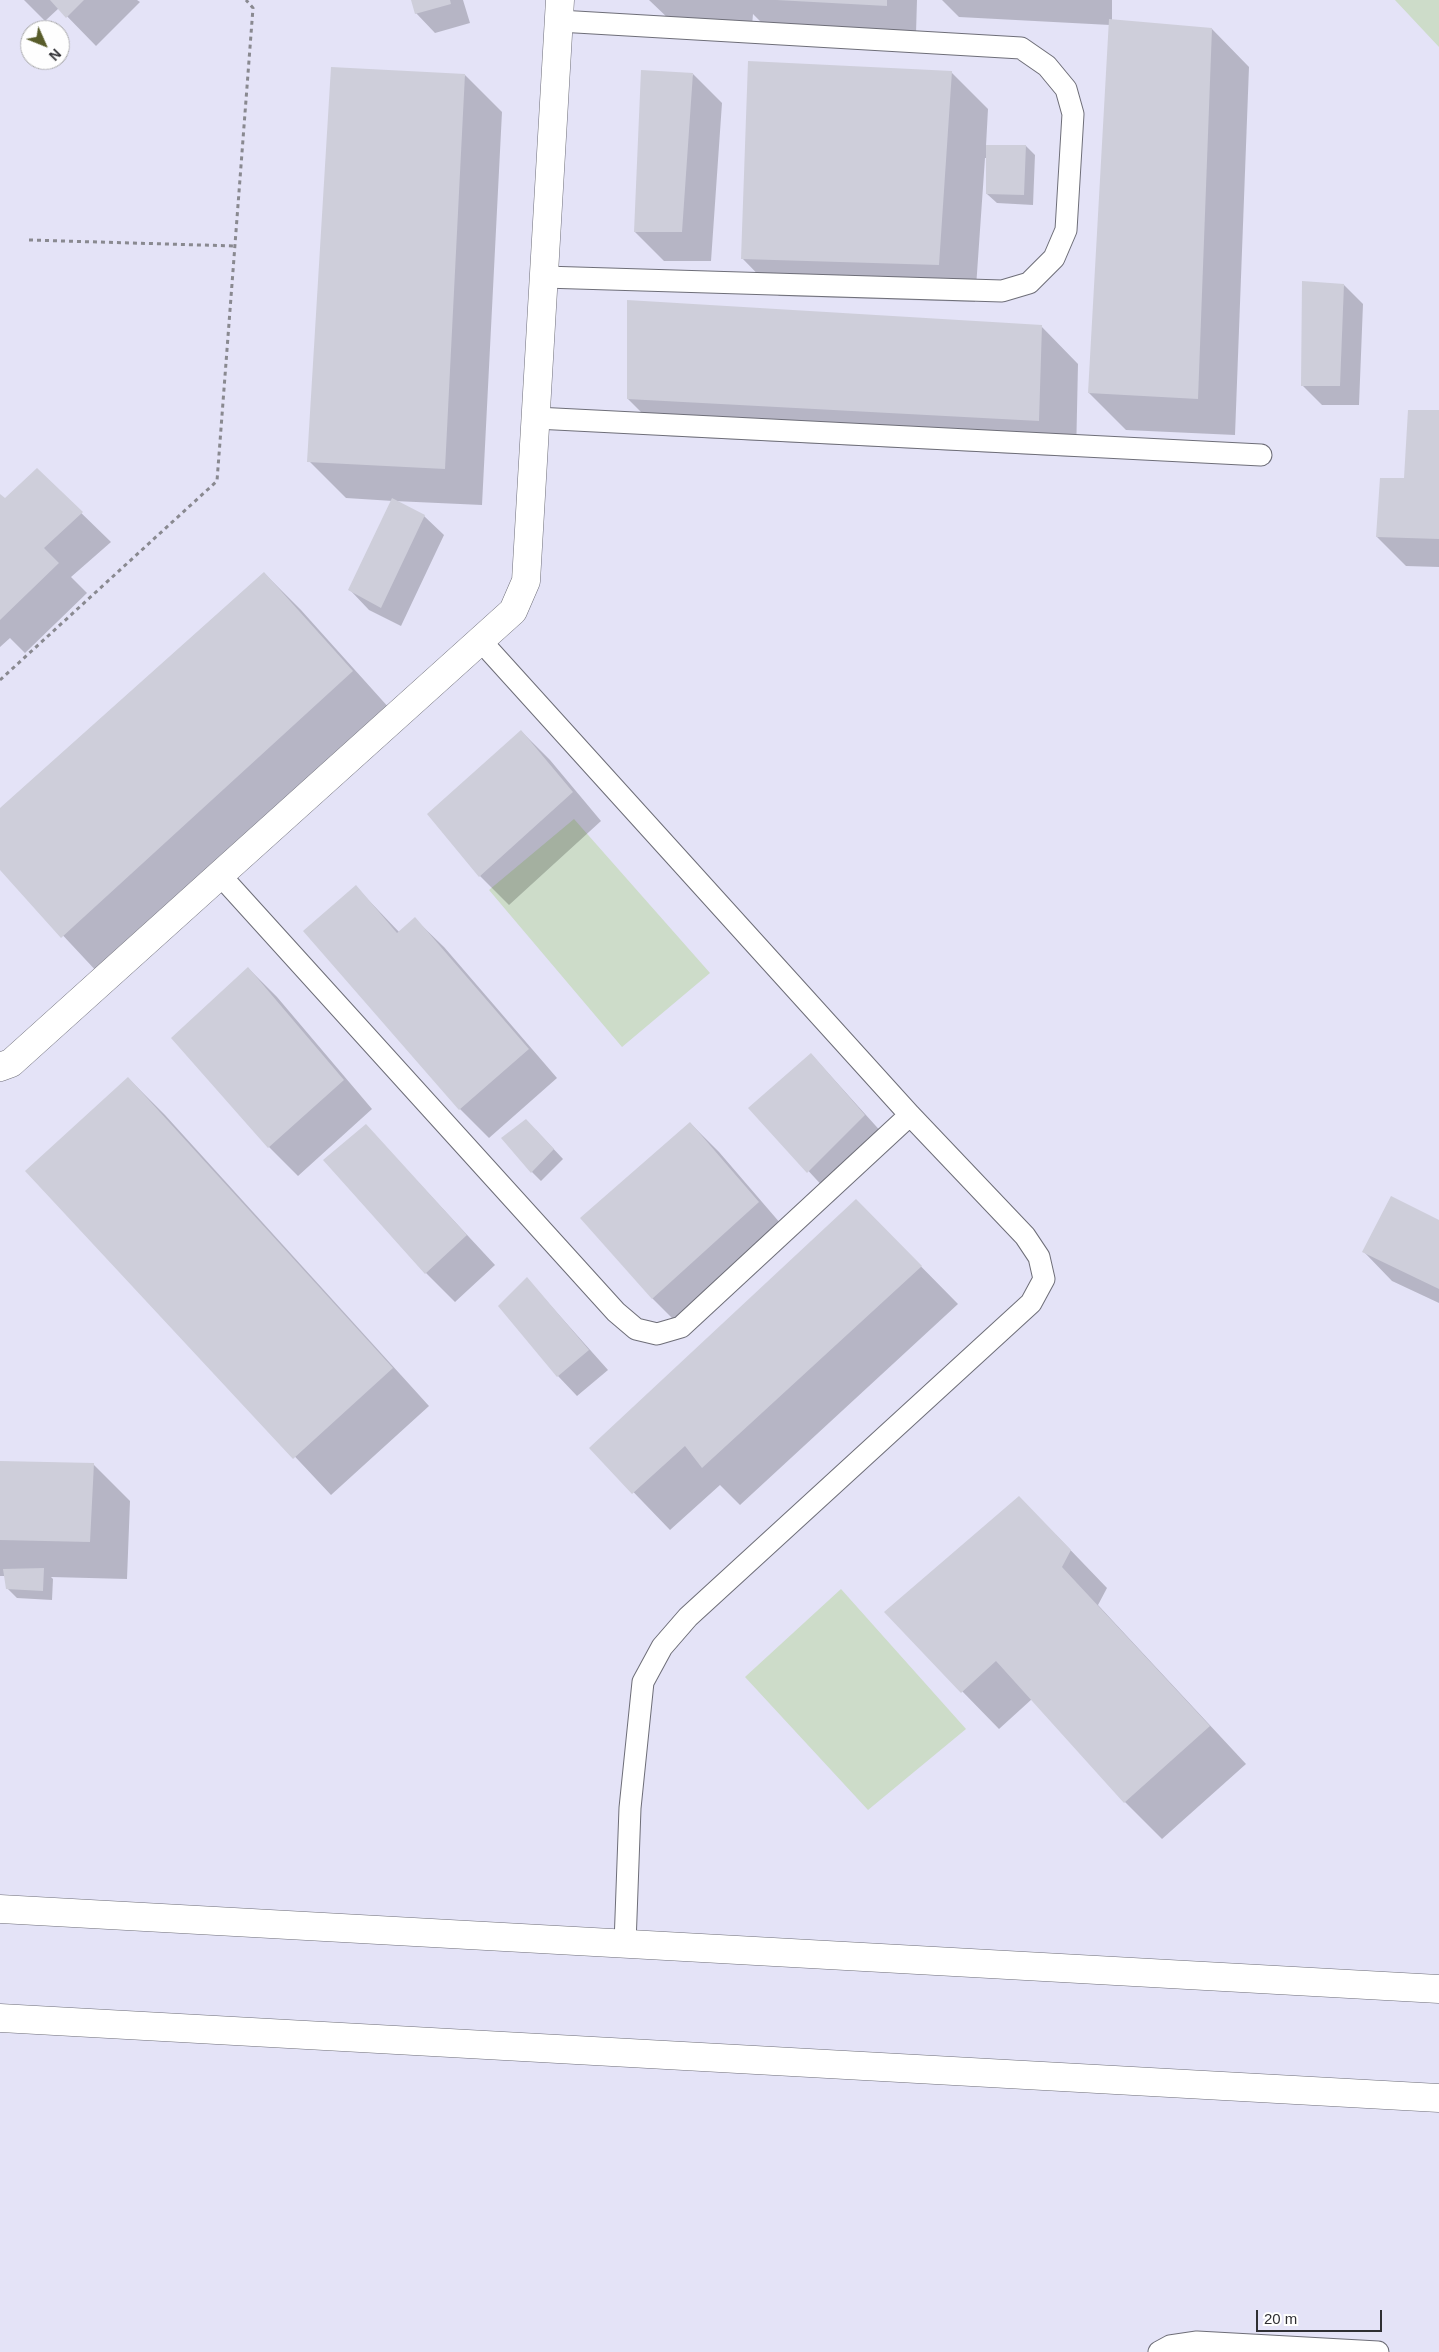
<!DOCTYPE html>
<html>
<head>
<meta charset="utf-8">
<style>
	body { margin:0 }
	#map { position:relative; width:1439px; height:2352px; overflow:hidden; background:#f0f0fc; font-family:Arial,sans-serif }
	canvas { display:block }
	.north { position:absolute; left:20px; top:20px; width:50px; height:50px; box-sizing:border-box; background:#fefefe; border:1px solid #ababad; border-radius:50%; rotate:134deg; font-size:14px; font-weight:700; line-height:20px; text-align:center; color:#2f2f33 }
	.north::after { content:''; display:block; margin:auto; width:18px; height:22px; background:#585c2a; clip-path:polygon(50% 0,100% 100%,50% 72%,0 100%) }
	.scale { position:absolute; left:1256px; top:2310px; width:126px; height:22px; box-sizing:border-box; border:2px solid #2f2f33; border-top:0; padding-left:6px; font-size:15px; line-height:18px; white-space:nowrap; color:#2f2f33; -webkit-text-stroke:4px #fefefe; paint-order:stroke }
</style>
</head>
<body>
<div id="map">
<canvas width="1439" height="2352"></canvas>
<div class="north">N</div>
<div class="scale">20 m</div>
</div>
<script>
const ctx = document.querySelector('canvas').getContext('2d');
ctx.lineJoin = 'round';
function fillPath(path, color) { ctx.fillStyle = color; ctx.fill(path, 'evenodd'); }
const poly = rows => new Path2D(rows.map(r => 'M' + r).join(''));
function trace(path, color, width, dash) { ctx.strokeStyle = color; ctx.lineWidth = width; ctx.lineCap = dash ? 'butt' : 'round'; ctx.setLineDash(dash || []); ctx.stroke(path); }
const built = poly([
	[0,0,1439,0,1439,2352,0,2352],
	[30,30,60,30,60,60,30,60]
]);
const green = poly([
	[1395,0,1439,0,1439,47],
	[574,819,710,973,622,1047,489,890],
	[841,1589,966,1729,868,1810,745,1677]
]);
const shadow = poly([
	[24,0,137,0,140,2,96,46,59,8,45,21],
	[412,0,463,0,470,23,435,33,416,13],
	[649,0,917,0,916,34,768,29,753,14,752,26,671,21],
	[942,0,1112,0,1112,21,1212,29,1249,67,1235,435,1126,430,1089,393,1110,25,959,17],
	[951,72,988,109,986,146,1026,146,1035,155,1033,205,997,203,987,194,987,158,985,158,975,302,779,296,742,258],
	[693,74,722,103,711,261,664,261,635,232],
	[465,75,502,112,482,505,394,501,424,516,444,535,401,626,369,610,350,590,393,501,346,498,309,461],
	[1344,285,1363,304,1359,405,1322,405,1302,385],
	[1041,326,1078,364,1076,457,665,436,628,399],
	[1439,412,1439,567,1406,566,1377,537],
	[37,470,111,542,71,577,87,593,25,653,10,638,0,647,0,495,5,500],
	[264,573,301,610,390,709,99,974,0,868,0,809],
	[521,731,550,760,601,821,509,905,480,876],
	[356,887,400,933,415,919,444,947,557,1078,489,1138,460,1109,305,931],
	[248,968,277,997,372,1109,298,1176,269,1147,173,1038],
	[811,1054,884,1135,828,1192,750,1108],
	[128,1078,165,1115,429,1406,331,1495,27,1171],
	[690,1123,719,1152,787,1231,681,1327,652,1298],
	[366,1126,495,1265,455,1302,426,1273,325,1160],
	[536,1130,563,1159,541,1181,532,1172],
	[1439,1222,1439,1303,1392,1281,1364,1252],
	[893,1238,958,1304,740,1505,720,1485,670,1530,591,1448],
	[527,1279,608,1370,577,1396,558,1376,500,1307],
	[0,1462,93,1464,130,1501,127,1579,51,1577,53,1579,52,1600,17,1598,7,1588,6,1576,0,1576],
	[1056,1535,1107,1588,1098,1605,1246,1764,1162,1839,1125,1802,1032,1699,999,1729,885,1612]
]);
const building = poly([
	[50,0,84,0,66,18],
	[411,0,450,0,451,4,415,14],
	[776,0,887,0,887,6],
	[1109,19,1212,28,1198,399,1088,393],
	[748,61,952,71,939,265,741,259],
	[331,67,465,74,445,469,307,462],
	[641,70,693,73,682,232,634,232],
	[986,145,1026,145,1024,195,986,194],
	[1302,281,1344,284,1340,386,1301,386],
	[627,300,1042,325,1039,421,627,399],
	[1408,410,1439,410,1439,539,1376,537,1380,478,1404,478],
	[37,468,83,512,44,548,59,563,0,620,0,494,5,498],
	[392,498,425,515,381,608,348,590],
	[264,572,353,671,61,938,0,870,0,808],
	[521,730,573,792,479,877,427,814],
	[356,885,397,933,415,917,529,1049,459,1110,303,931],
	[248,967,344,1080,268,1148,171,1038],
	[811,1053,865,1115,807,1173,748,1108],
	[128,1077,393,1368,293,1459,25,1171],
	[526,1119,554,1149,531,1173,501,1138],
	[690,1122,759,1202,652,1299,580,1218],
	[366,1124,467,1235,425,1274,323,1160],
	[1391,1196,1439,1220,1439,1289,1362,1252],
	[856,1199,922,1266,702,1468,685,1446,632,1494,589,1448],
	[527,1277,589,1350,557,1377,498,1306],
	[0,1461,94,1463,90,1542,0,1540],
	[1019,1496,1071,1550,1062,1567,1210,1726,1124,1803,996,1661,961,1693,884,1612],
	[44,1568,43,1591,6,1589,3,1569]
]);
const path = poly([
	[29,240,235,246],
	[0,680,217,481,253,8,246,0]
]);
const service = poly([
	[544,277,1002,291,1029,283,1054,258,1066,230,1073,114,1066,89,1047,66,1021,48,559,21],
	[536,418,1261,455],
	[480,640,910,1115,1025,1236,1039,1257,1044,1279,1031,1303,688,1617,662,1647,643,1682,630,1808,625,1944],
	[220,875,616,1312,636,1329,657,1334,681,1327,910,1115],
	[1159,2352,1170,2346,1197,2342,1378,2352]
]);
const minor = poly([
	[0,1067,11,1063,513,611,526,581,560,0],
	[0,1909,1439,1989],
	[0,2018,1439,2098]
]);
fillPath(built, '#e4e3f7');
fillPath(green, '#cddcc9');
fillPath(shadow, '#0003');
fillPath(building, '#ceceda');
trace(service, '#6e6e78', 23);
trace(minor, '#6e6e78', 29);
trace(path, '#898990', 3, [4, 4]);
trace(service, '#fff', 21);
trace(minor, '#fff', 28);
</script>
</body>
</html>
